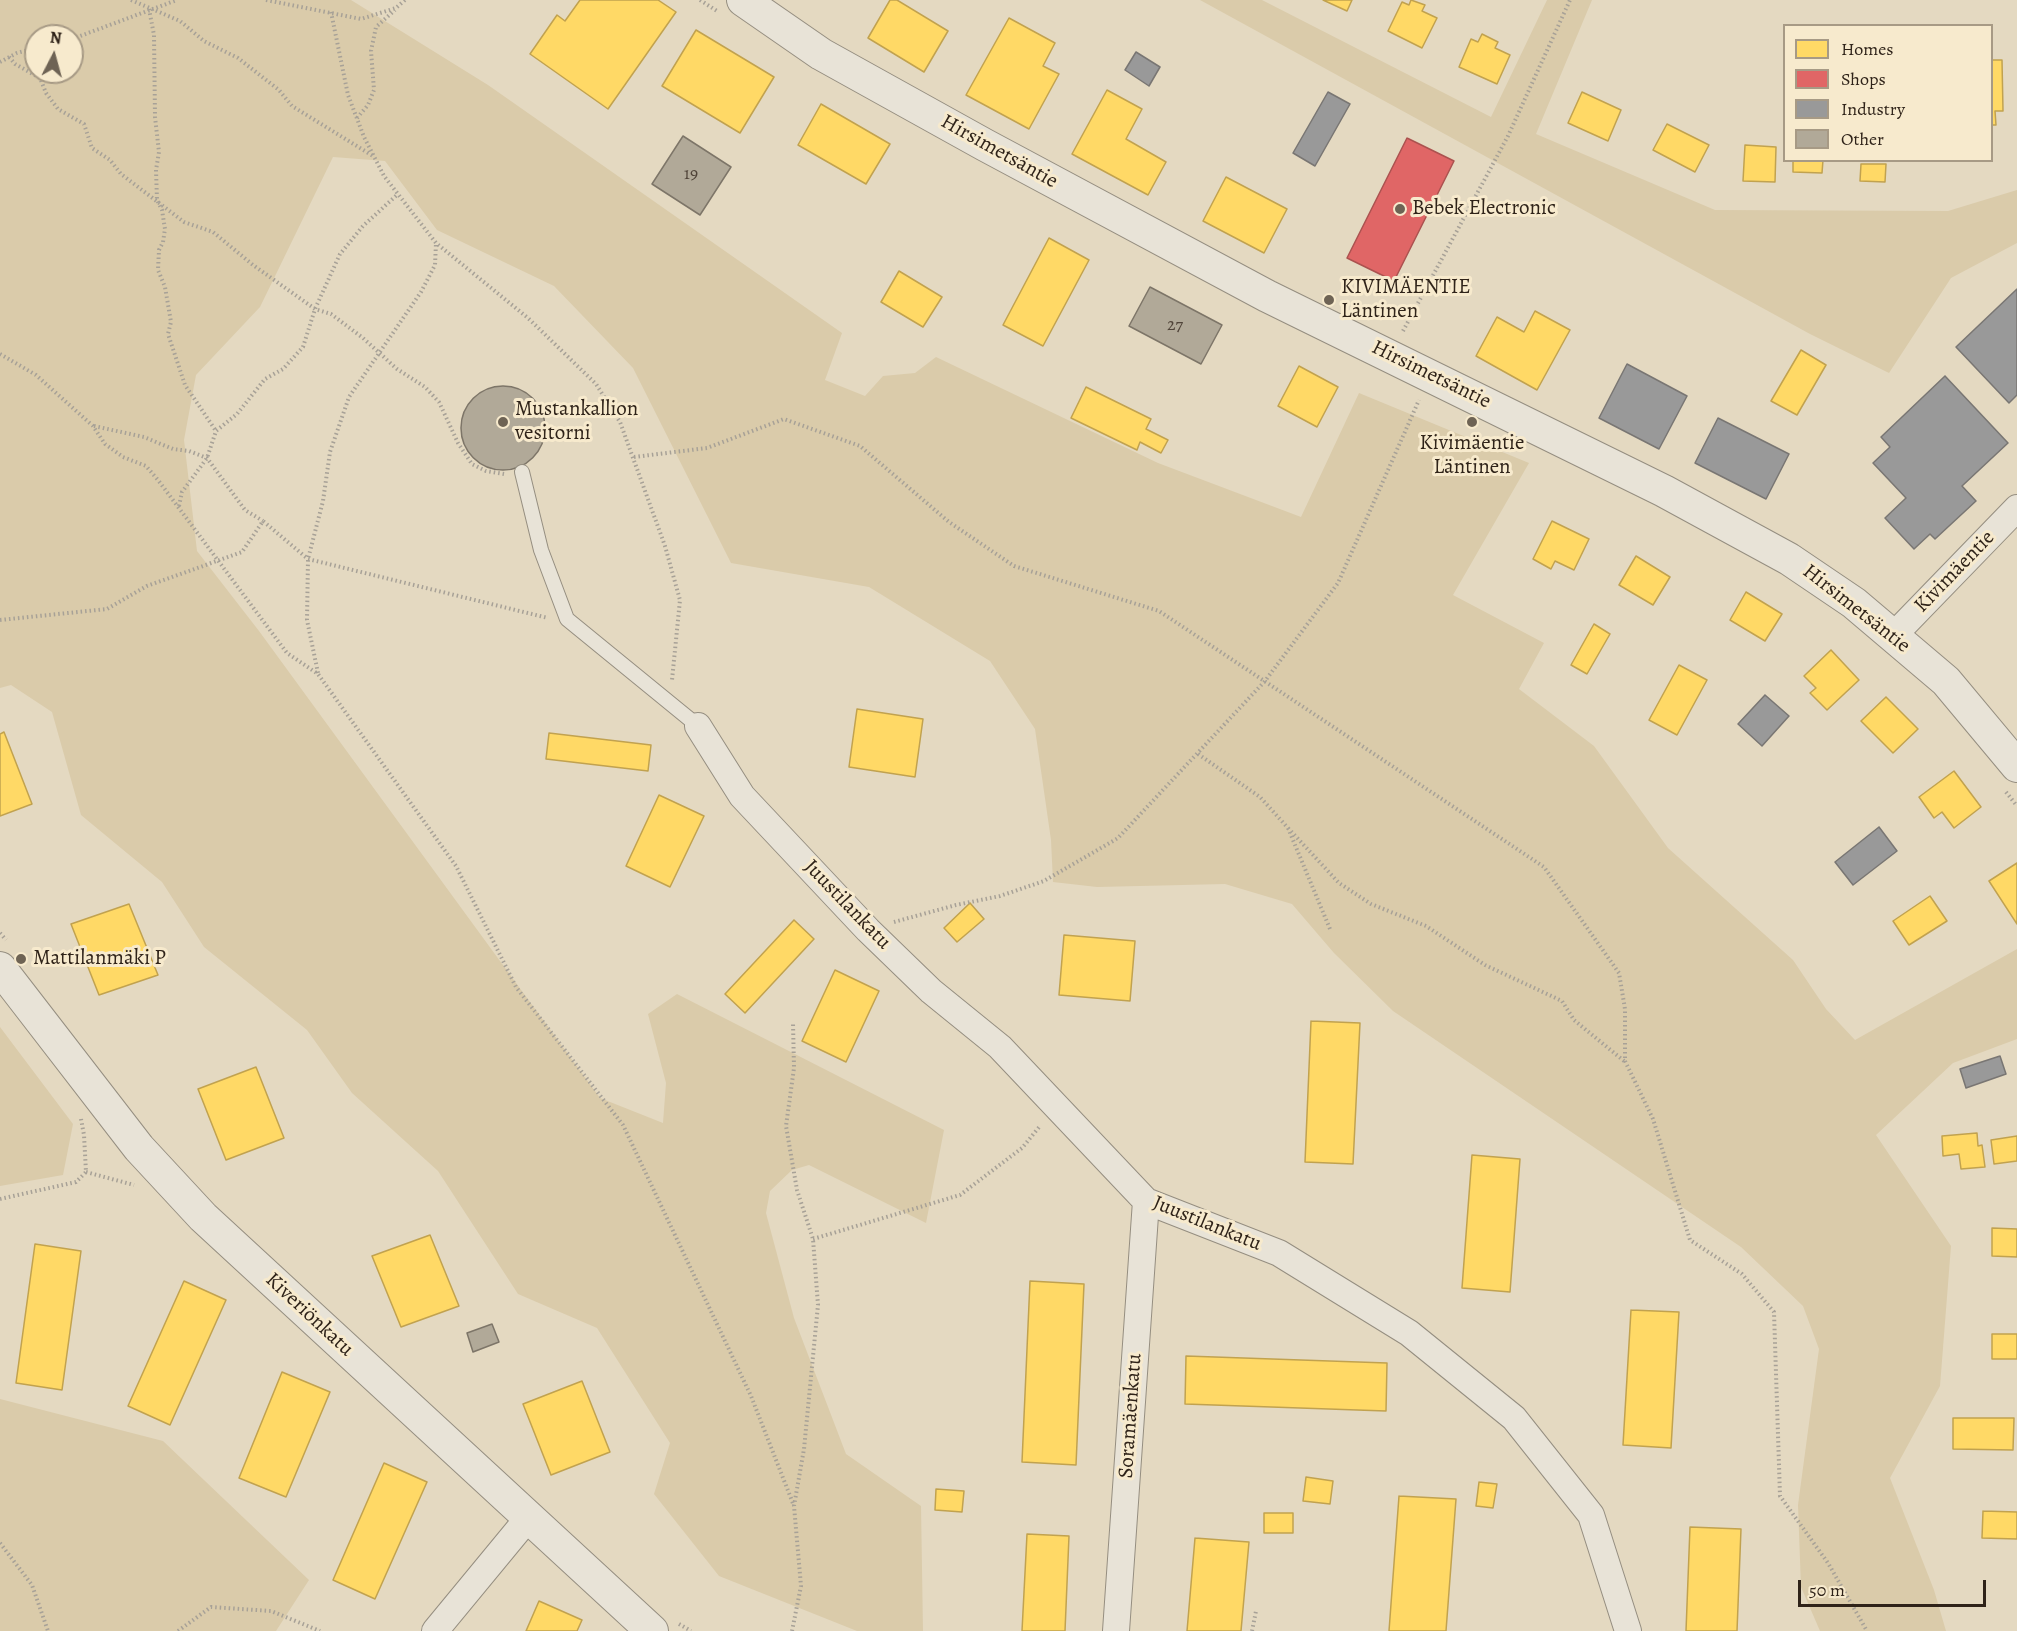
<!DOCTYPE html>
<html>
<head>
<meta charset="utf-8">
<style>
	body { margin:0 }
	#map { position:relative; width:2017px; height:1631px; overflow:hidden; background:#e4d9c1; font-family:Alegreya,serif }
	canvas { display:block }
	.legend { position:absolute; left:1783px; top:24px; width:210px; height:138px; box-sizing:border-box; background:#f7eacd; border:2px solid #a79a85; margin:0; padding:8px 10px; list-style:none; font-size:18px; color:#2f2319 }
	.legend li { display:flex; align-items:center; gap:12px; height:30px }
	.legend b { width:30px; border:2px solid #a79a85 }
	.north { position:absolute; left:24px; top:24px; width:60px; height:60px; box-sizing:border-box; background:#f7eacd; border:2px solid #a79a85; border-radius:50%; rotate:6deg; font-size:16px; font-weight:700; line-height:24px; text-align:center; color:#2f2319 }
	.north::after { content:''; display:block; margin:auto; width:21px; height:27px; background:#6e6354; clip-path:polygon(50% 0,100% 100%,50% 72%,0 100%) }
	.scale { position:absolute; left:1798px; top:1580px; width:188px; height:27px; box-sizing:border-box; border:3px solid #2f2319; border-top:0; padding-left:8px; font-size:18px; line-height:21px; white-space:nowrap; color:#2f2319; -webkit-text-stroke:4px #f7eacd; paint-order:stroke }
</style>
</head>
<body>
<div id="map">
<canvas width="2017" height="1631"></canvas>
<ul class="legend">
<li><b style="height:16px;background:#ffd966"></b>Homes</li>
<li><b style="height:16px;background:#e06666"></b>Shops</li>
<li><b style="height:16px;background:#999"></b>Industry</li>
<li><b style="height:16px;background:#b1a998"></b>Other</li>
</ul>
<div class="north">N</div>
<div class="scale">50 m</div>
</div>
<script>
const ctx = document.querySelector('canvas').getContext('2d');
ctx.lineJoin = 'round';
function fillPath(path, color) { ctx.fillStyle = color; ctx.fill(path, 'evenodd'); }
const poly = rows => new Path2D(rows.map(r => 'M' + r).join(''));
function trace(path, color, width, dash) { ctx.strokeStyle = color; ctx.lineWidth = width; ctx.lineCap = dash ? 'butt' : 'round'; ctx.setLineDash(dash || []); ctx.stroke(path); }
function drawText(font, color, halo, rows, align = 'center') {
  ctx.font = font + ' Alegreya,serif'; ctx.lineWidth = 6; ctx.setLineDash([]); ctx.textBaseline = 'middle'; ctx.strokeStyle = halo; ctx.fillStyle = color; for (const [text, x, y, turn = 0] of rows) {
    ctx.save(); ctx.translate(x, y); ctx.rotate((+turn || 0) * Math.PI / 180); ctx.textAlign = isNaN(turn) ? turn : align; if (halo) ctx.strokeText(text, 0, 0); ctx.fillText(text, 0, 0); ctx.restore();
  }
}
const green = poly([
	[0,0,351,0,488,85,842,333,825,380,865,396,883,376,915,373,936,357,1158,463,1301,517,1359,393,1529,463,1453,595,1544,643,1519,689,1594,746,1668,848,1793,960,1826,1009,1855,1040,2017,949,2017,1039,1953,1063,1876,1135,1951,1246,1940,1386,1890,1478,1934,1590,1946,1631,1820,1631,1801,1587,1798,1505,1819,1349,1803,1306,1741,1247,1393,1011,1334,953,1292,904,1225,884,1097,887,1053,882,1051,840,1035,729,990,661,869,587,731,563,633,368,554,286,437,230,385,161,333,157,260,307,196,375,184,440,197,551,259,631,600,1098,663,1123,666,1083,648,1014,677,994,944,1130,926,1223,809,1165,792,1170,770,1191,766,1213,794,1318,846,1454,921,1506,923,1631,857,1631,719,1576,654,1494,670,1443,597,1328,518,1294,438,1171,352,1093,307,1030,204,947,162,882,81,815,52,712,11,685,0,688],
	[36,36,72,36,72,72,36,72],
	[1200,0,1262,0,1491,117,1547,0,1592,0,1536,134,1715,210,1948,211,2017,190,2017,243,1951,278,1889,373,1810,334],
	[0,1027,73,1124,63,1175,0,1186],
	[0,1399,163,1441,309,1580,276,1631,0,1631]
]);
const homes = poly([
	[580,0,658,0,676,12,608,109,530,54,557,15,565,21,580,0],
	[890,0,897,0,948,31,924,72,868,38,890,0],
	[1323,0,1352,0,1347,11,1323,0],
	[1411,0,1425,5,1422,11,1437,18,1422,48,1388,31,1402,2,1409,5,1411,0],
	[1009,18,1055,43,1043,66,1059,74,1029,129,966,95,1009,18],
	[696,30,774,77,740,133,662,86,696,30],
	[1482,34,1498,42,1495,48,1510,55,1497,84,1459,67,1471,39,1478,42,1482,34],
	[1992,60,2002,60,2003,111,1995,111,1996,125,1992,125,1992,60],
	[1107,90,1142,109,1126,139,1166,162,1148,195,1072,154,1107,90],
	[1582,92,1621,110,1608,141,1568,123,1582,92],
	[821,104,890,144,866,184,798,145,821,104],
	[1667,124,1709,145,1695,172,1653,150,1667,124],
	[1745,145,1776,147,1775,182,1743,181,1745,145],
	[1793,160,1823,160,1822,173,1793,172,1793,160],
	[1861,164,1886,164,1885,182,1860,181,1861,164],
	[1226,177,1287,209,1264,253,1203,221,1226,177],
	[1049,238,1089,260,1043,346,1003,325,1049,238],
	[899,271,942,297,923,327,881,302,899,271],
	[1535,311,1570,330,1537,390,1476,356,1497,317,1524,332,1535,311],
	[1801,350,1826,365,1797,415,1771,401,1801,350],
	[1299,366,1338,387,1317,427,1278,406,1299,366],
	[1086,387,1151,419,1146,429,1168,440,1161,453,1140,442,1137,450,1071,418,1086,387],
	[1552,521,1589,539,1574,570,1555,561,1551,569,1533,559,1552,521],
	[1636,556,1670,577,1653,605,1619,585,1636,556],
	[1746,592,1782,614,1765,641,1730,620,1746,592],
	[1594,624,1610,634,1587,674,1571,665,1594,624],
	[1831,650,1859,680,1827,710,1810,693,1816,688,1804,676,1831,650],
	[1679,665,1707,680,1677,735,1649,720,1679,665],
	[1886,697,1918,729,1893,753,1861,721,1886,697],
	[857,709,923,719,915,777,849,767,857,709],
	[4,732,32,804,0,816,0,734,4,732],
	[549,733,651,745,648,771,546,759,549,733],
	[1954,771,1981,807,1954,828,1942,812,1934,818,1919,797,1954,771],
	[659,795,704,816,670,887,626,866,659,795],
	[2017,863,2017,924,1989,881,2017,863],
	[1930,896,1947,921,1909,945,1893,921,1930,896],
	[970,903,984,919,957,942,944,928,970,903],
	[129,904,158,975,99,995,71,924,129,904],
	[794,920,814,939,745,1013,725,994,794,920],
	[1064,935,1135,941,1130,1001,1059,995,1064,935],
	[835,970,879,991,846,1062,802,1041,835,970],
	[1311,1021,1360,1023,1353,1164,1305,1162,1311,1021],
	[256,1067,284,1138,226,1160,198,1089,256,1067],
	[1977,1133,1978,1146,1982,1145,1985,1167,1961,1169,1959,1154,1943,1156,1942,1136,1977,1133],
	[2017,1136,2017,1161,1994,1164,1991,1140,2017,1136],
	[1472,1155,1520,1159,1510,1292,1462,1288,1472,1155],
	[1992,1228,2017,1229,2017,1257,1992,1256,1992,1228],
	[430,1235,459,1306,401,1327,372,1256,430,1235],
	[35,1244,81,1251,62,1390,16,1383,35,1244],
	[184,1281,226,1300,170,1425,128,1406,184,1281],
	[1030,1281,1084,1284,1076,1465,1022,1462,1030,1281],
	[1631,1310,1679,1312,1671,1448,1623,1445,1631,1310],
	[1992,1334,2017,1334,2017,1359,1992,1359,1992,1334],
	[1186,1356,1387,1363,1386,1411,1185,1404,1186,1356],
	[282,1372,330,1392,286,1497,239,1478,282,1372],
	[582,1381,610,1452,551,1475,523,1404,582,1381],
	[1953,1418,2014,1418,2013,1450,1953,1449,1953,1418],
	[384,1463,427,1482,375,1599,333,1580,384,1463],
	[1306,1477,1333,1481,1330,1504,1303,1501,1306,1477],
	[1479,1482,1497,1484,1493,1508,1476,1506,1479,1482],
	[936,1489,964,1491,962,1512,935,1510,936,1489],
	[1399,1496,1456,1499,1446,1631,1389,1631,1399,1496],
	[1983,1511,2017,1512,2017,1539,1982,1538,1983,1511],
	[1264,1513,1293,1513,1293,1533,1264,1533,1264,1513],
	[1690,1527,1741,1529,1737,1631,1686,1631,1690,1527],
	[1027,1534,1069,1536,1065,1631,1022,1631,1027,1534],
	[1195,1538,1249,1542,1241,1631,1187,1631,1195,1538],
	[539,1601,582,1620,577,1631,526,1631,539,1601]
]);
const shops = poly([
	[1407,138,1454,161,1394,281,1347,258,1407,138]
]);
const industry = poly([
	[1136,52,1160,67,1149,86,1125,70,1136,52],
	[1328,92,1350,104,1315,166,1293,153,1328,92],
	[2017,289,2017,395,2009,403,1956,347,2017,289],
	[1627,364,1687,396,1659,449,1599,418,1627,364],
	[1945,376,2008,443,1962,486,1976,501,1935,539,1930,534,1914,549,1885,518,1906,498,1873,463,1890,447,1881,437,1945,376],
	[1718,418,1789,454,1766,499,1695,463,1718,418],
	[1765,695,1789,716,1762,746,1738,724,1765,695],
	[1879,827,1897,851,1853,885,1835,862,1879,827],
	[2000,1056,2006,1074,1966,1088,1960,1069,2000,1056]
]);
const building = poly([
	[683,136,731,167,700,215,652,184,683,136],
	[1150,287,1222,325,1201,364,1129,326,1150,287],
	'461 428a42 42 0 1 1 84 0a42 42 0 1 1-84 0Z',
	[492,1324,499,1342,473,1352,467,1333,492,1324]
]);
const path = poly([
	[131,0,180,21,204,41,238,58,279,90,292,106,373,156],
	[266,0,361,19,396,8,405,0],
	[700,0,717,11],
	[149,9,154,35,155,117,159,152,156,170,157,200,162,210,165,229,163,242,159,250,158,270,165,287,171,322,168,334,185,385,216,431],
	[331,12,348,95,364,137,384,176,436,243,528,318,596,384,620,422,665,546,680,600,672,680],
	[72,39,177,0],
	[9,57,15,64,40,78,46,93,58,109,84,124,92,148,110,160,121,174,184,222,213,232,253,265,315,309,331,314,363,338,397,369,425,387,439,402,458,443,472,464,486,471,504,474],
	[0,62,17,53,36,48],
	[357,118,368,105,374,90,371,51,376,27,395,10],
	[1403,331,1508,136,1570,0],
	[0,354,36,375,93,426,105,444,123,457,146,466,158,480,287,653,318,674,456,866,516,987,623,1125,751,1396,794,1506],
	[94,426,144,437,173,449,189,451,207,458,245,510,263,521],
	[634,457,707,448,784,419,860,446,949,522,1014,566,1159,611,1544,867,1619,973,1625,1009,1625,1061,1653,1119,1690,1240,1742,1274,1774,1312,1780,1496,1828,1563,1867,1631],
	[179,506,182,492,207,458,216,431,237,414,265,379,283,369,303,347,315,309,340,254,363,226,398,194],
	[0,620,107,609,147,586,242,552,263,521,308,559,548,618],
	[318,673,307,620,308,559,323,501,330,452,349,397,421,292,435,265,436,243],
	[1198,754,1260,797,1288,828,1330,929],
	[2006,792,2017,806],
	[1288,828,1339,883,1371,904,1426,926,1485,965,1562,1001,1574,1020,1624,1061],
	[894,922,956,905,1000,896,1044,881,1118,838,1265,681,1338,583,1419,400],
	[0,933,6,940],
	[86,1172,134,1185],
	[0,1199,76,1182,86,1172,84,1135,81,1119],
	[813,1239,960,1195,1022,1148,1040,1126],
	[0,1543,32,1585,48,1631],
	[679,1624,691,1631],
	[178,1631,211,1607,271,1611,320,1631],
	[792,1631,801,1586,794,1506,804,1449,818,1305,813,1239,797,1190,786,1126,794,1068,793,1023],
	[1252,1631,1256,1611]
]);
const service = poly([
	[522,472,541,550,567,619,698,726]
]);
const minor = poly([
	[1893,636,2017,508],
	[698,726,742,796,868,930,931,991,1000,1047,1146,1201,1279,1253,1409,1333,1514,1418,1591,1515,1628,1631],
	[435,1631,529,1517],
	[1116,1631,1146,1201]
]);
const tertiary = poly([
	[743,0,821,54,985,145,1267,296,1664,491,1789,559,1854,603,1946,681,2017,766],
	[0,968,139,1148,203,1217,652,1631]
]);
const markers = [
	[1400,209,6,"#6e6354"],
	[1329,300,6,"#6e6354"],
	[503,422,6,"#6e6354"],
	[1472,422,6,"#6e6354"],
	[21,959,6,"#6e6354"]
];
const numberNames = [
	["19",691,175],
	["27",1175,326]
];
const streetNames = [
	["Hirsimetsäntie",999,152,29],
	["Hirsimetsäntie",1431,375,26],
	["Kivimäentie",1955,572,-46],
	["Hirsimetsäntie",1856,609,38],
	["Juustilankatu",847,905,46],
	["Juustilankatu",1207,1224,22],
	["Kiveriönkatu",309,1315,43],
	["Soramäenkatu",1131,1416,-86]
];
const poiNames = [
	["Bebek Electronic",1412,209],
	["KIVIMÄENTIE",1341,288],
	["Läntinen",1341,312],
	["Mustankallion",515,410],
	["vesitorni",515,434],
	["Kivimäentie",1472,444,"center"],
	["Läntinen",1472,468,"center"],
	["Mattilanmäki P",33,959]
];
fillPath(green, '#dacbaa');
fillPath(homes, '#ffd966');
trace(homes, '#c1a24f', 1.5);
fillPath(shops, '#e06666');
trace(shops, '#ab524f', 1.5);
fillPath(industry, '#999');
trace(industry, '#797673', 1.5);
fillPath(building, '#b1a998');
trace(building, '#7d7568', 1.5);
trace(service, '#958e80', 16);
trace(minor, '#958e80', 28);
trace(tertiary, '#958e80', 34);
trace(path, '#a7a197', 4, [1.5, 3]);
trace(service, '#e8e3d7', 14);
trace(minor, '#e8e3d7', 26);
trace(tertiary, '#e8e3d7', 32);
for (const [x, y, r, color] of markers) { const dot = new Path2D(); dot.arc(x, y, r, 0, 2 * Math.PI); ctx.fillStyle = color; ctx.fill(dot); trace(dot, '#f7eacd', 2); }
drawText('18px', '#504439', null, numberNames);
drawText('21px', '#2f2319', '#f7eacd', streetNames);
drawText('21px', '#2f2319', '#f7eacd', poiNames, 'left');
</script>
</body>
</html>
